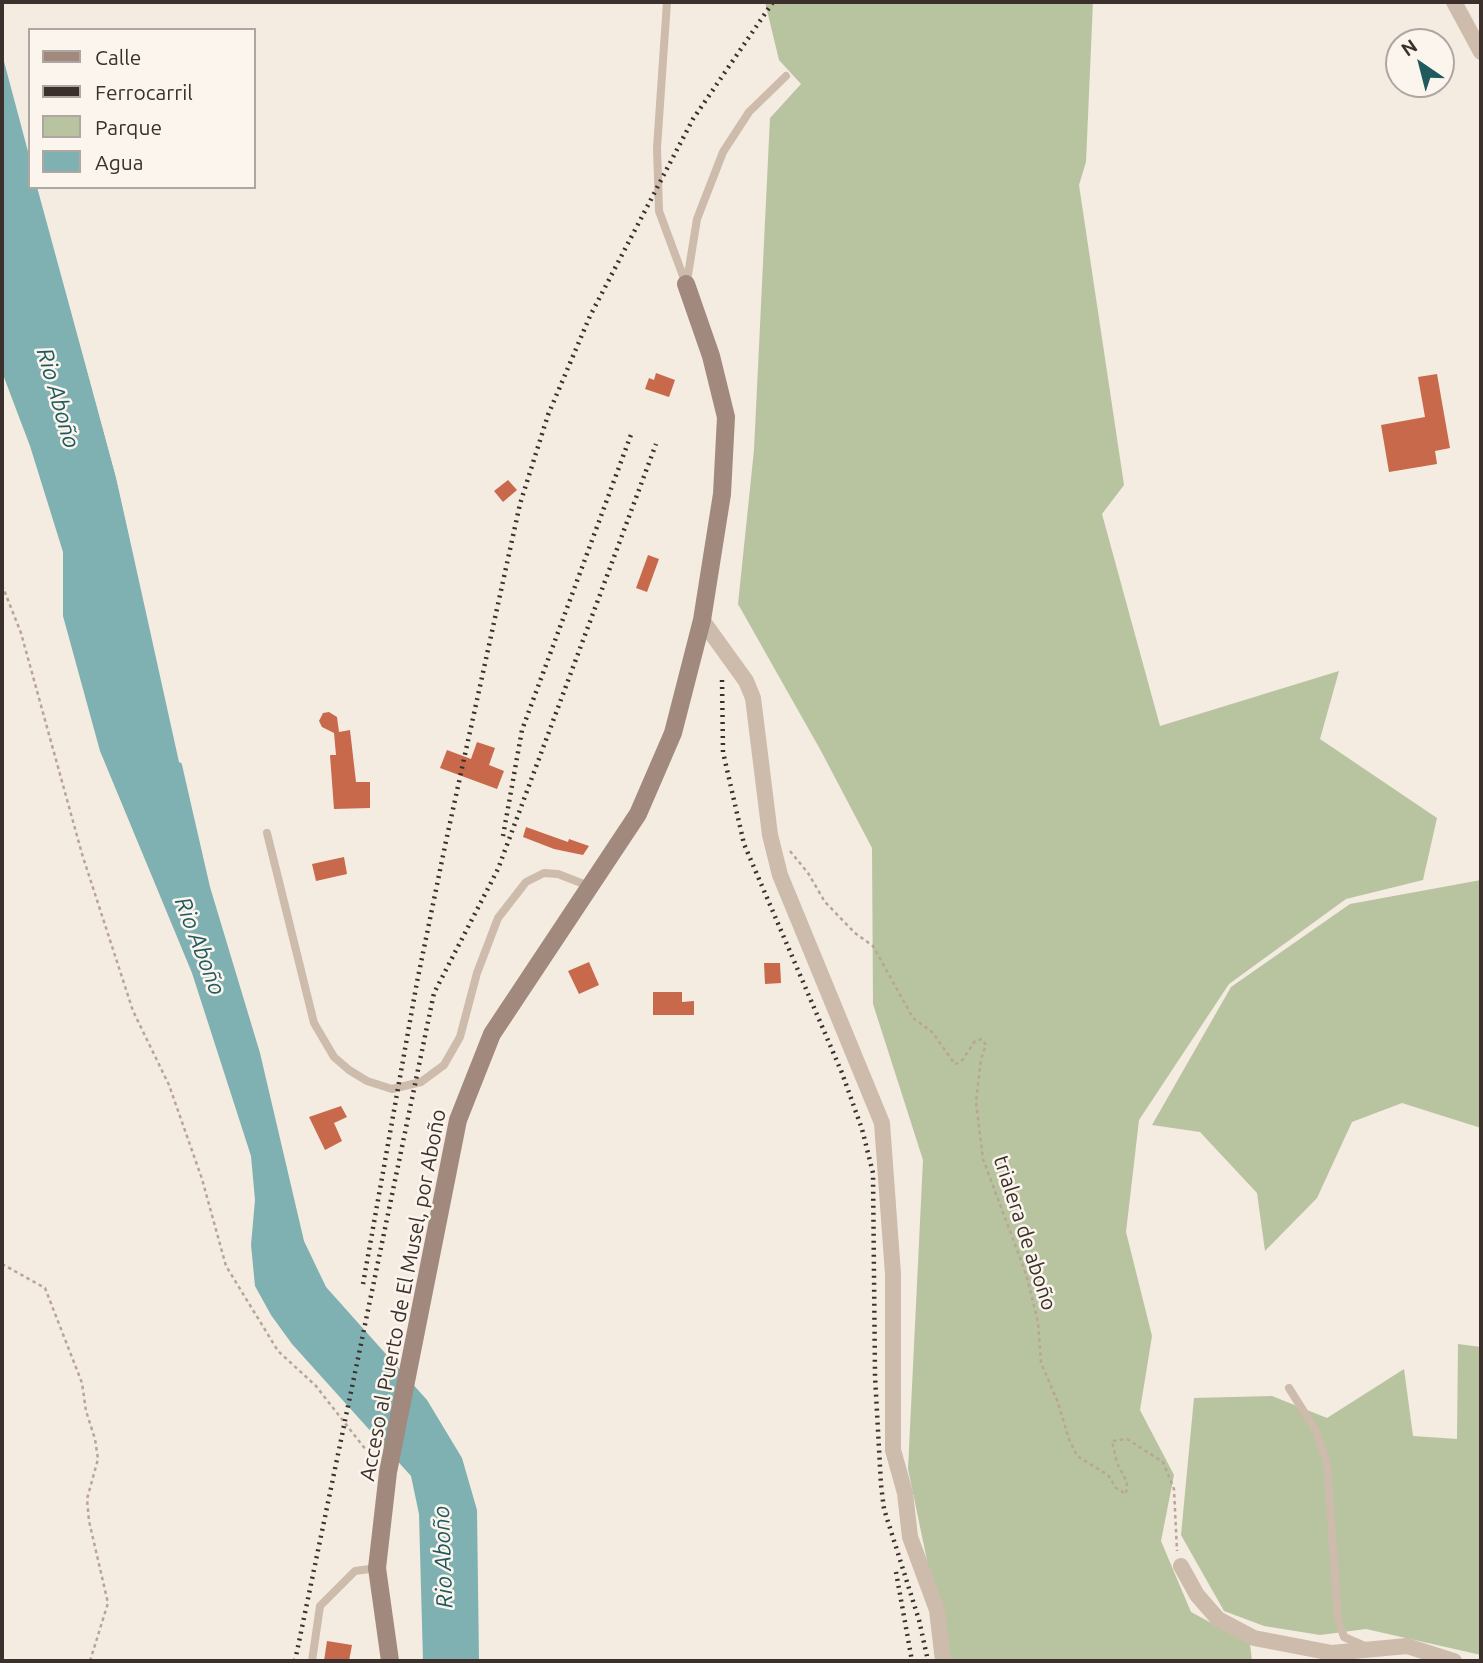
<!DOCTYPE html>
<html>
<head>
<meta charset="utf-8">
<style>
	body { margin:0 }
	#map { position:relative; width:1483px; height:1663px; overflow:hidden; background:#f4ebe1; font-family:Ubuntu,sans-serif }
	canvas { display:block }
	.frame { position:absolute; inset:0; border:4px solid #3b302b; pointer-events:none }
	.legend { position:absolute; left:28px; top:28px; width:228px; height:161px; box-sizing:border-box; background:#fbf5ee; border:2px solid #aea6a0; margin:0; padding:9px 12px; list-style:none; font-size:21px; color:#3b302b }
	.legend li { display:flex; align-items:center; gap:14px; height:35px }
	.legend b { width:35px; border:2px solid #aea6a0 }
	.north { position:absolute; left:1385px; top:28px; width:70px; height:70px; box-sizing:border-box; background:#fbf5ee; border:2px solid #aea6a0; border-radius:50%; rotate:325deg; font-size:19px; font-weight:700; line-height:28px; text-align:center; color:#3b302b }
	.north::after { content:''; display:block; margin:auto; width:24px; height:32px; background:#1f5a5e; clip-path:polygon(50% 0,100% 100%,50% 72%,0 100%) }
</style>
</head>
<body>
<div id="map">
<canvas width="1483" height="1663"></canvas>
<div class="frame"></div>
<ul class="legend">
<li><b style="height:9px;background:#a18a7d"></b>Calle</li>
<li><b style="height:9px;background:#3b302b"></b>Ferrocarril</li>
<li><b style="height:19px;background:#b8c4a0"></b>Parque</li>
<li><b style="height:19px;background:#7fb0b2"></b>Agua</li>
</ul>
<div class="north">N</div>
</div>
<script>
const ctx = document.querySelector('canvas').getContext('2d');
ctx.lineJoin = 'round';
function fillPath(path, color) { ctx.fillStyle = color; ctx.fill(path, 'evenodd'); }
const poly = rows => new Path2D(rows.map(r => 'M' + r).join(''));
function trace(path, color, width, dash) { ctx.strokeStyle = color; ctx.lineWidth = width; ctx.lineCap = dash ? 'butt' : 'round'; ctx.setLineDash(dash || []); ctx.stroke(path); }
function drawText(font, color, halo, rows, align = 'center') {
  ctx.font = font + ' Ubuntu,sans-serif'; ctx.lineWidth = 5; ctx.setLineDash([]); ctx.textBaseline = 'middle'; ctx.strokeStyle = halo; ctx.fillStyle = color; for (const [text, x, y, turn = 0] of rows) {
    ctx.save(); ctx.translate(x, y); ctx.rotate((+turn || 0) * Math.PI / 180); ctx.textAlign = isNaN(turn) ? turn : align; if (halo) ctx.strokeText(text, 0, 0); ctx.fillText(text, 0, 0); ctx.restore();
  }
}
const green = poly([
	[765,2,1093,2,1086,162,1079,185,1124,485,1102,514,1160,726,1339,671,1320,739,1437,818,1423,880,1346,899,1229,984,1139,1120,1126,1232,1152,1336,1140,1410,1174,1475,1161,1541,1191,1612,1250,1644,1252,1661,948,1661,908,1469,923,1160,873,1004,872,848,821,751,738,604,754,450,770,118,801,84,779,60],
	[1481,880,1481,1128,1402,1103,1352,1122,1317,1198,1265,1251,1257,1193,1200,1132,1152,1125,1231,987,1350,904],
	[1458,1344,1481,1347,1481,1655,1366,1629,1320,1635,1264,1626,1224,1611,1181,1535,1194,1398,1272,1396,1327,1418,1404,1369,1413,1436,1457,1439]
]);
const water = poly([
	[2,54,30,159,30,187,37,187,116,477,210,887,260,1053,304,1241,326,1287,427,1400,462,1458,477,1510,479,1661,423,1661,419,1514,411,1476,292,1344,271,1315,255,1286,251,1245,255,1200,251,1156,192,973,100,751,63,616,63,552,30,446,2,372]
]);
const pier = poly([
	[38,187,41,187,119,476,183,764,179,762,116,477]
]);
const building = poly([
	[656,373,675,380,669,397,645,389,649,378,654,380],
	[1437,374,1450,448,1435,451,1437,464,1389,472,1381,425,1425,417,1418,377],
	[508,480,517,490,503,502,494,491],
	[648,555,659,559,647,592,636,588],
	[329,712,337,717,339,732,350,730,356,782,370,782,370,808,334,809,330,755,336,755,334,733,322,727,319,721,323,713],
	[477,742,495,748,489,765,504,771,497,789,440,768,447,750,471,759],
	[526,827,568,842,569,839,589,846,583,855,554,849,523,837],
	[344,857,347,874,316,881,312,864],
	[589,962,599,985,579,994,568,971],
	[764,963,780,963,781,983,765,984],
	[653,992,682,992,682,1002,694,1001,694,1015,653,1015],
	[341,1106,347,1117,334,1123,342,1141,325,1150,309,1117],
	[327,1641,352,1645,349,1661,324,1661]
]);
const path = poly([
	[2,585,21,633,82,854,133,1011,169,1085,202,1179,226,1266,278,1351,316,1386,373,1459],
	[790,851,808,873,825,902,855,933,873,946,913,1018,932,1032,955,1064,961,1062,975,1041,982,1039,986,1045,981,1059,976,1102,983,1159,1026,1274,1038,1322,1041,1363,1057,1400,1069,1439,1077,1456,1108,1475,1116,1488,1126,1494,1127,1482,1117,1463,1112,1441,1127,1439,1163,1462,1174,1489,1177,1551],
	[2,1264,45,1288,82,1383,86,1411,95,1439,98,1459,87,1499,89,1521,108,1603,90,1661]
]);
const lane = poly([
	[667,2,657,148,659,211,686,284],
	[687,281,697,219,723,152,749,112,786,76],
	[267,833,314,1023,334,1057,349,1070,367,1081,392,1089,421,1082,444,1065,460,1037,477,973,498,918,526,882,544,873,558,874,589,886],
	[1289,1388,1316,1431,1327,1463,1338,1619,1344,1637,1367,1647],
	[312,1661,320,1606,355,1571,377,1568]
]);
const street = poly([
	[1454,2,1481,52],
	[702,620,746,681,753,698,770,835,780,875,882,1123,893,1274,893,1450,905,1493,910,1537,937,1610,943,1661],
	[1181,1566,1197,1595,1218,1619,1254,1638,1332,1653,1407,1646,1454,1661]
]);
const secondary = poly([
	[390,1661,377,1568,388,1472,458,1120,492,1034,638,814,673,733,702,620,722,494,726,417,711,356,686,284]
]);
const rail = poly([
	[722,680,723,752,744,844,842,1073,862,1129,873,1173,875,1376,881,1485,884,1509,919,1620,928,1661],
	[503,836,522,730,632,432],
	[363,1284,417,982,446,841,520,504,548,415,590,316,693,119,773,2],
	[896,1572,912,1661],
	[295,1661,434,993,498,869,656,444]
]);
const streetNames = [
	["trialera de aboño",1025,1233,72],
	["Acceso al Puerto de El Musel, por Aboño",403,1295,-79]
];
const waterNames = [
	["Rio Aboño",58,398,74],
	["Rio Aboño",200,946,69],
	["Rio Aboño",443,1557,-92]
];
fillPath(green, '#b8c4a0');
fillPath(water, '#7fb0b2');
fillPath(pier, '#f4ebe1');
fillPath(building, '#c8694b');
trace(path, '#b9a596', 2.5, [3.5, 3.5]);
trace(lane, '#cdbbac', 8);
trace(street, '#cdbbac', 16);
trace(secondary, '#a18a7d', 18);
trace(rail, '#3b302b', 4.5, [2, 5]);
drawText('21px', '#3b302b', '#fbf5ee', streetNames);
drawText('italic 23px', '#1f5a5e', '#fbf5ee', waterNames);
</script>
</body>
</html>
